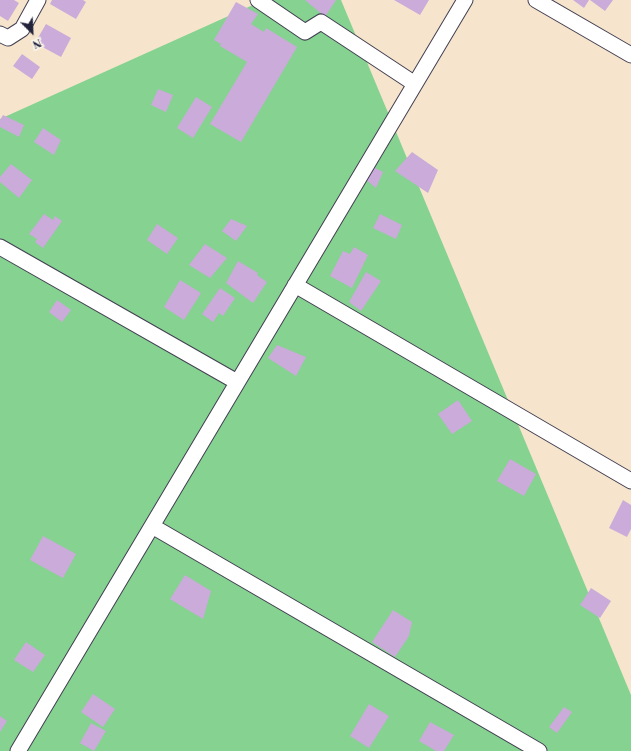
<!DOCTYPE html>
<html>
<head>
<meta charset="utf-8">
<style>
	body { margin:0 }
	#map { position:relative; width:631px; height:751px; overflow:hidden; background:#f6e5cc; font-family:"Libre Bodoni",serif }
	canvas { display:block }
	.north { position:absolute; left:12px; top:12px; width:40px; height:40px; -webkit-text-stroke:3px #fbf7ec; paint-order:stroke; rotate:156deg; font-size:11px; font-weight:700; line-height:16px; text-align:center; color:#22223b }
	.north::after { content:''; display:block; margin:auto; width:14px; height:18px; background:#22223b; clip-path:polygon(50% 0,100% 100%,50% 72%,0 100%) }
</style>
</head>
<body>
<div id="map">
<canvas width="631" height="751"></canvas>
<div class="north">N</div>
</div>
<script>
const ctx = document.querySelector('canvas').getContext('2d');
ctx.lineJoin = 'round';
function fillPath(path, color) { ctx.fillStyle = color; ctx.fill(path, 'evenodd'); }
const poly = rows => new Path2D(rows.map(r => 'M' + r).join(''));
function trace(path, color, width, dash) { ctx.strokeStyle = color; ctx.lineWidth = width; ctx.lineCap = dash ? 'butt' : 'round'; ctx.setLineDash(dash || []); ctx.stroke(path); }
const green = poly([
	[264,0,341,0,631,695,631,751,0,751,0,119]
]);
const building = poly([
	[0,0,14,0,19,3,8,21,0,16],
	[52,0,83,0,86,2,76,19,50,4],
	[305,0,336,0,325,17],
	[394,0,429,0,420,15],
	[573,0,589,0,584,8],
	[590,0,613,0,605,11],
	[236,2,258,14,251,24,264,32,266,28,297,47,241,142,210,124,247,62,220,46,221,44,214,40],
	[46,24,71,38,61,57,35,43],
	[22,54,40,67,32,79,13,66],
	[158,89,173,95,166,112,151,105],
	[196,97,212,107,193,138,177,128],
	[3,115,24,125,19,137,0,127,0,120],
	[43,128,61,140,54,155,34,142],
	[412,152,438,170,428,193,395,171],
	[11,164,32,180,19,198,0,182,0,177],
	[373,167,383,172,376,188,365,179],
	[44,214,53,220,55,216,62,221,43,248,35,242,37,239,29,234],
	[380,214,402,225,396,239,373,228],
	[231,219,247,226,236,241,222,231],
	[157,224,178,238,167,254,147,240],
	[205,244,227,258,210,278,189,265],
	[354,247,368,255,352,288,330,276,343,251,350,254],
	[238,261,258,273,257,275,267,282,253,303,226,283],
	[366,272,381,281,361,311,349,302],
	[180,280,201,293,184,320,164,307],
	[220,288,235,298,223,316,219,313,213,322,202,314],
	[57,300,71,310,62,322,49,312],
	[277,345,306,357,296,376,268,358],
	[458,400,472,421,452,434,438,414],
	[510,459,536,474,524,496,497,481],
	[623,500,631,505,631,529,627,537,609,528],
	[43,536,76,554,63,578,30,560],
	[185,575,211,591,203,619,170,599],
	[591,588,611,601,600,618,580,605],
	[393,610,412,622,409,636,395,657,372,642],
	[26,642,45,655,33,672,14,660],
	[93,694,115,709,103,727,81,712],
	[369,704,389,716,369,748,350,736],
	[564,707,572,712,557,733,549,727],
	[0,716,7,721,0,732],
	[430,722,454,735,444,751,436,751,419,741],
	[91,723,106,731,94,751,80,743]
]);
const minor = poly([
	[258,0,305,32,321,22,415,84],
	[536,0,631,55],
	[0,34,8,38,22,29,38,0],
	[0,247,237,382],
	[295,285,631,481],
	[152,526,539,751],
	[18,751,465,0]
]);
fillPath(green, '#85d291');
fillPath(building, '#cbabd9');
trace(minor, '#423f51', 17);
trace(minor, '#fff', 15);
</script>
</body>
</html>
